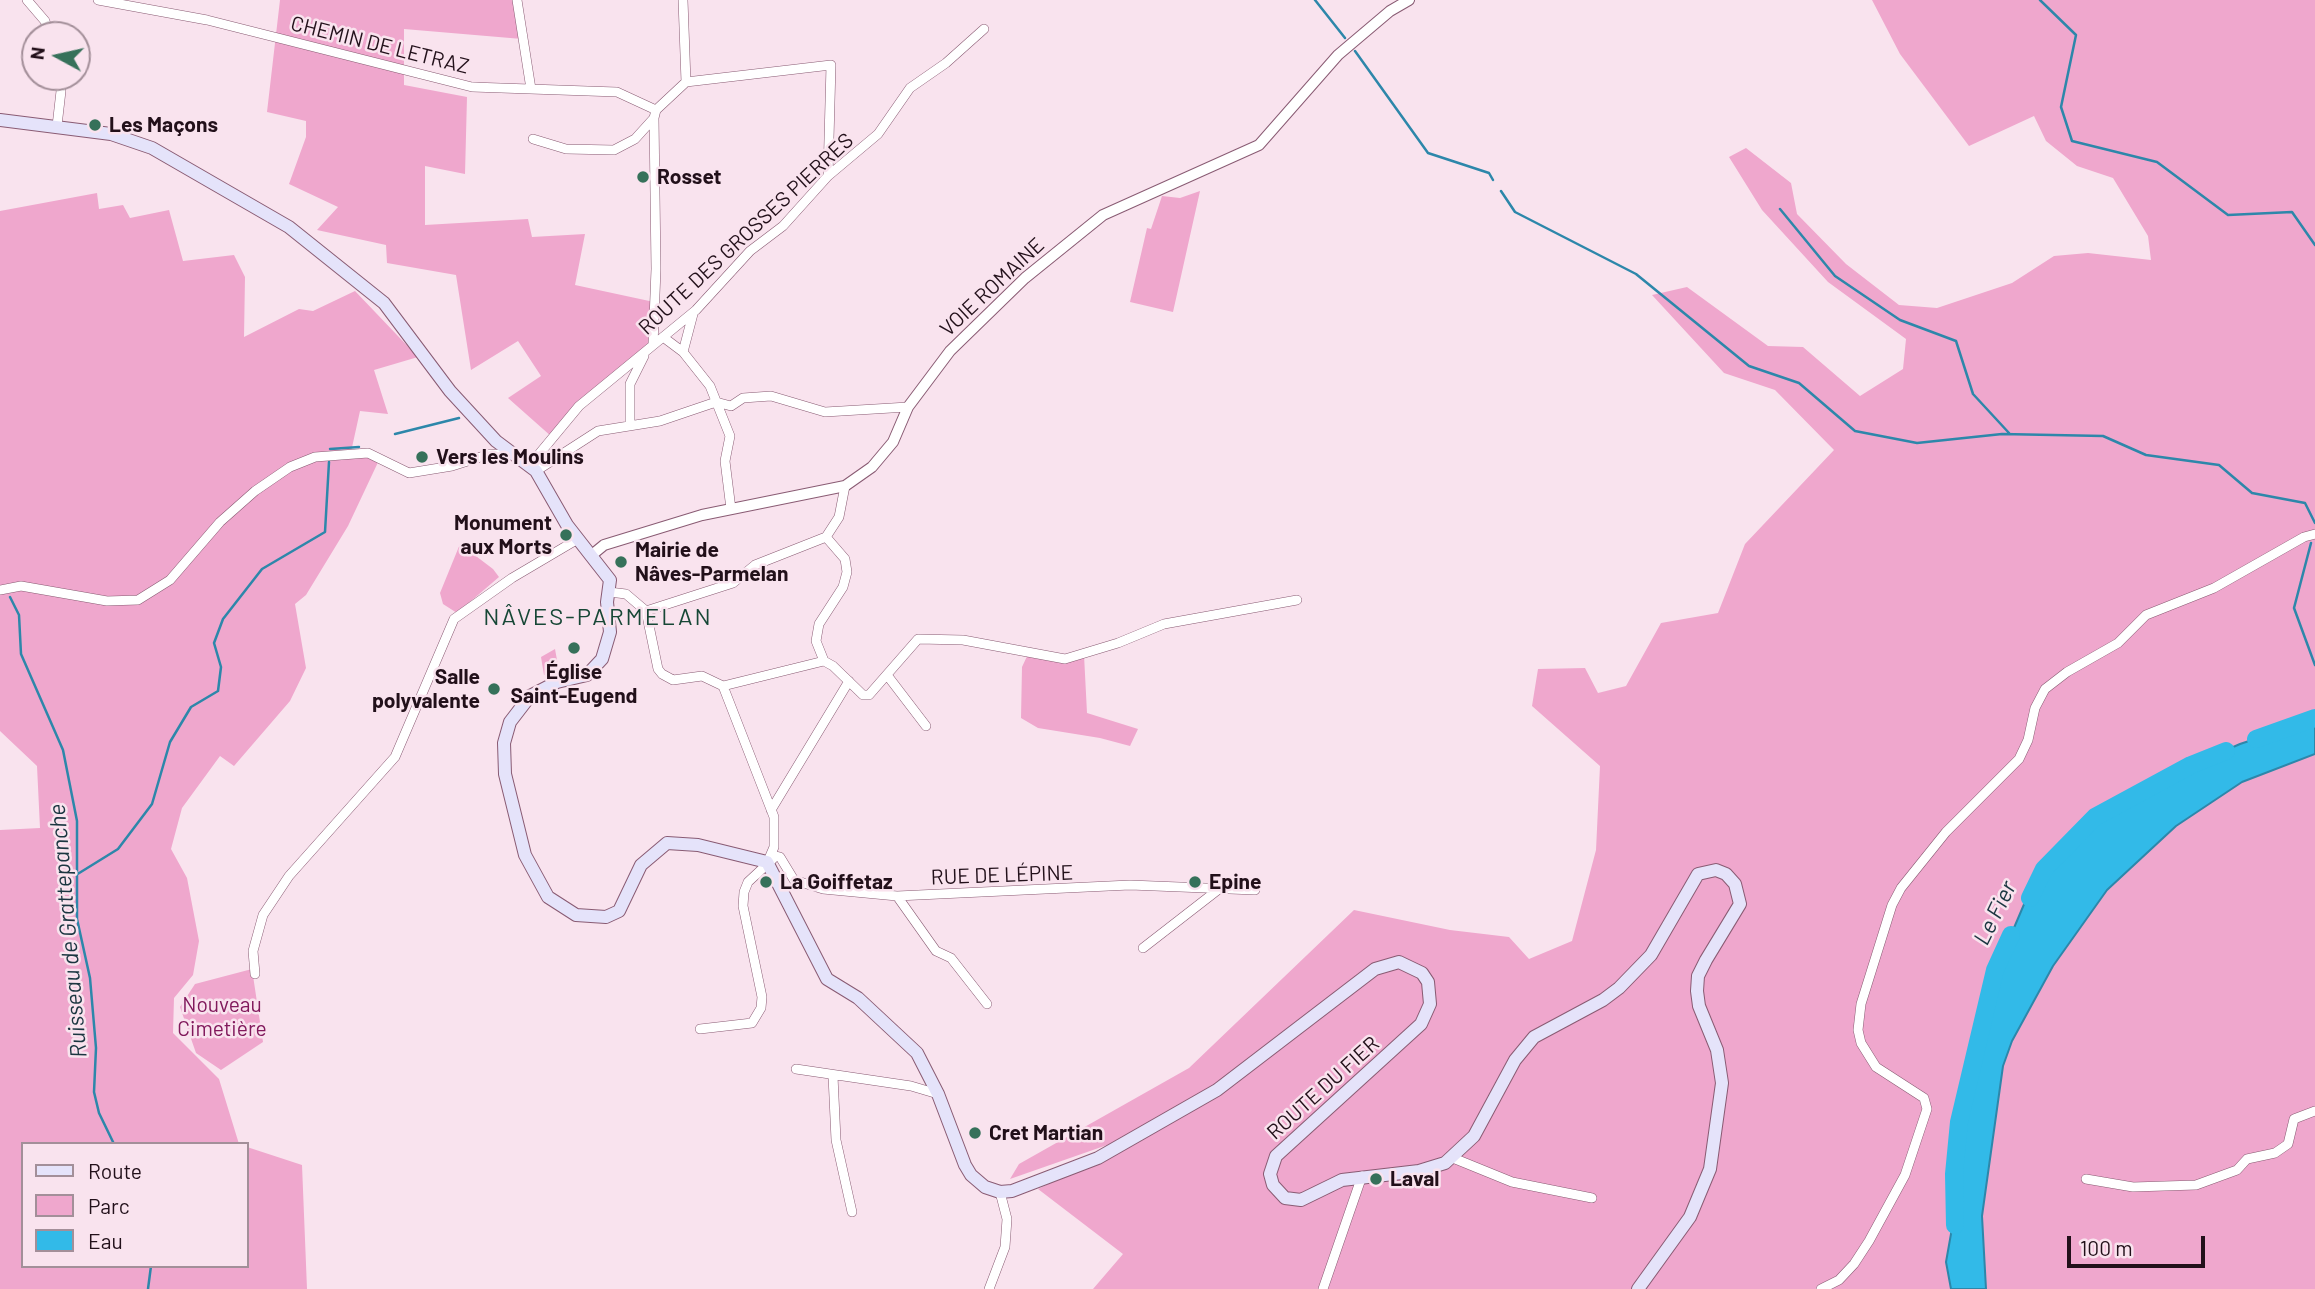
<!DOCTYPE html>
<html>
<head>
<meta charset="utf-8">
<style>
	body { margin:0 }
	#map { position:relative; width:2315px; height:1289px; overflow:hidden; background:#f9e3ee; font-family:Barlow,sans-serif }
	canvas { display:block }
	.legend { position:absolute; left:21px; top:1142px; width:228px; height:126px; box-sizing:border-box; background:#f9e3ee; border:2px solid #a38f99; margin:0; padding:9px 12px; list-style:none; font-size:21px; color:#22101a }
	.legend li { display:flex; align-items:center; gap:14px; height:35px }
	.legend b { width:35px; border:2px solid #a38f99 }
	.north { position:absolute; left:21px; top:21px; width:70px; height:70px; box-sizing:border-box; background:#f9e3ee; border:2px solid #a38f99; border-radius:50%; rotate:278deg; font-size:19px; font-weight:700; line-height:28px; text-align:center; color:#22101a }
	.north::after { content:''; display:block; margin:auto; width:24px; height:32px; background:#36715a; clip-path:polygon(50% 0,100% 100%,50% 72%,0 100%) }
	.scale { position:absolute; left:2067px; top:1236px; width:138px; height:32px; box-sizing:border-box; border:4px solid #22101a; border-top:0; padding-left:9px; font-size:21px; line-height:24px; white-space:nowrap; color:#22101a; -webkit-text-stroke:5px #f9e3ee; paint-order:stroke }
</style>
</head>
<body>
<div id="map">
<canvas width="2315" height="1289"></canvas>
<ul class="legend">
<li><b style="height:9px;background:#e5e3fa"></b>Route</li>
<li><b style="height:19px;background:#efa7cd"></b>Parc</li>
<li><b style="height:19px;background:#32bae8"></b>Eau</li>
</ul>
<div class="north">N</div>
<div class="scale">100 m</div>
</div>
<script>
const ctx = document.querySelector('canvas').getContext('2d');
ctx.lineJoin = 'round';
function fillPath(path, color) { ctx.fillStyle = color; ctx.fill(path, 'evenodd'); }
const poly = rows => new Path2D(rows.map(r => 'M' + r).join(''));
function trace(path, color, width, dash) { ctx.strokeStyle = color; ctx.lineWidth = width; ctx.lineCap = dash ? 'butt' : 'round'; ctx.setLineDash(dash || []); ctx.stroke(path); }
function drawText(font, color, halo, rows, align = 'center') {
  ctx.font = font + ' Barlow,sans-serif'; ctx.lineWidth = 5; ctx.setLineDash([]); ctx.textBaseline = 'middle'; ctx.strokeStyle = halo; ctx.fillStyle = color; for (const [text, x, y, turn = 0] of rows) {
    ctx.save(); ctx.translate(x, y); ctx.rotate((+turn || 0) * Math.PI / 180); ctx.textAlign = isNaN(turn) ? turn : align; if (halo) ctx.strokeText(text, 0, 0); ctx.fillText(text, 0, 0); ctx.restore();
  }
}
const green = poly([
	[280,0,518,0,522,39,404,29,404,85,467,97,465,174,425,166,425,225,528,219,532,237,585,234,575,285,654,302,648,345,552,437,508,398,541,376,518,341,471,370,456,275,387,263,386,245,317,230,338,207,289,184,306,137,306,121,267,112],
	[1872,0,2315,0,2315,1289,1093,1289,1123,1254,1038,1189,1117,1151,1110,1144,1010,1179,1019,1164,1189,1068,1354,910,1450,930,1509,937,1529,959,1572,941,1596,850,1600,766,1532,706,1538,669,1585,668,1598,693,1626,686,1661,623,1718,613,1745,544,1834,450,1775,390,1724,373,1652,295,1687,287,1768,346,1803,347,1860,396,1903,369,1906,339,1828,282,1762,210,1729,157,1746,148,1791,183,1797,214,1846,264,1899,305,1937,308,2012,283,2054,256,2088,253,2151,260,2148,236,2113,178,2077,166,2046,141,2034,116,1969,146,1900,54],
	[1200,191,1173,312,1130,302,1147,228,1151,229,1162,196,1180,198],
	[97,193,99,209,123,205,130,218,169,210,183,261,234,255,245,277,244,337,299,309,313,311,355,291,418,357,374,370,388,414,360,411,351,452,380,458,348,526,306,595,295,604,306,668,290,701,234,766,220,756,182,808,171,849,187,878,199,941,193,975,174,998,173,1033,219,1079,239,1144,23,1144,23,1266,247,1266,247,1147,302,1165,307,1289,0,1289,0,830,40,828,37,766,0,731,0,211],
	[460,544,493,569,499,577,457,613,443,604,440,593],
	[555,649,559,671,544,675,541,657],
	[1029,652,1065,659,1084,655,1087,713,1138,729,1130,746,1100,738,1038,728,1021,718,1022,667],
	[252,969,263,1042,221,1070,196,1053,180,1007,195,984]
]);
const water = poly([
	[2315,719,2315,754,2242,782,2176,826,2107,890,2053,966,2012,1041,2003,1066,1982,1216,1986,1289,1951,1289,1946,1262,1954,1217,1961,1122,1979,1059,1996,970,2025,902,2045,869,2070,840,2096,817,2120,803,2192,765,2240,744,2315,719]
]);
const stream = poly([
	[1315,0,1345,38],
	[2040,0,2076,35,2061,107,2072,141,2157,162,2228,215,2292,212,2315,245],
	[1355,51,1428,153,1489,173,1493,180],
	[1501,191,1515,212,1636,274,1749,366,1799,383,1855,431,1917,443,2002,434,2103,436,2146,455,2219,465,2252,493,2305,503,2315,523],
	[1780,209,1835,276,1900,320,1956,341,1973,394,2009,433],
	[395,434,459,418],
	[330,449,359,447],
	[2311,543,2294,608,2315,665],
	[10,597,19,615,21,654,63,750,77,821,77,919,90,978,96,1048,94,1092,99,1113,114,1144],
	[76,875,118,849,152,804,170,742,191,707,218,691,221,667,214,643,223,619,262,569,325,532,329,462],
	[148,1289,151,1266]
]);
const river = poly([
	[2256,739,2315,718],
	[2030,898,2044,869,2095,817,2191,765,2226,751],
	[1955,1225,1954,1174,1959,1122,1995,970,2011,935]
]);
const minor = poly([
	[27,0,45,21,49,35],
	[98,0,207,20,472,87,617,92,656,110],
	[517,0,531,89],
	[683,0,686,82],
	[686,82,831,65,828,176],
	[57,126,61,91,58,77],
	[533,139,566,149,614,150,635,139,654,118],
	[663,337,683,352,710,386,730,436,725,461,731,509],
	[653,345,656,269,654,118,656,110,686,82],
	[683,352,693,314],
	[630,425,630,384,644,356],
	[530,465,579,406,696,310,750,251,783,226,828,176,878,134,910,88,946,63,984,29],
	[536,471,598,431,660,421,716,402,731,406,743,398,771,396,825,412,908,407],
	[0,590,21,586,107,601,138,600,170,580,220,522,255,491,290,467,315,457,368,453,409,473,452,466,490,454,513,455],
	[609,592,626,594,646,611],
	[646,611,658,669,662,674,673,680,702,676,723,686,774,817,774,847,768,861],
	[646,611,733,583,755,565,826,537,839,517,845,486],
	[824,661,816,641,819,624,843,587,847,572,845,559,826,537],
	[887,675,926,726],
	[723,686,824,661,833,666,863,695,869,695,918,639,963,640,1065,659,1118,643,1164,624,1297,600],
	[771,810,849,681],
	[897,896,936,951,951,958,987,1004],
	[1143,948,1219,889],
	[255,974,253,951,263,915,289,876,395,757,454,619,512,578,578,539],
	[700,1029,752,1023,761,1008,762,997,743,906,744,892,748,882,776,856,780,857,794,880,823,889,897,896,1130,885,1255,890],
	[796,1069,911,1086,938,1094],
	[833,1076,836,1140,852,1212],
	[1453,1158,1512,1182,1592,1198],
	[2086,1179,2133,1187,2196,1185,2237,1170,2247,1159,2275,1153,2288,1144,2294,1119,2315,1111],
	[989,1289,1005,1247,1007,1219,1000,1192],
	[1323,1289,1362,1176],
	[1821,1289,1839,1280,1854,1264,1869,1241,1905,1175,1927,1109,1924,1098,1876,1067,1861,1043,1858,1030,1861,1004,1892,905,1901,888,1946,832,2019,759,2028,740,2035,708,2045,689,2067,672,2118,643,2146,615,2214,588,2304,537,2315,534]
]);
const tertiary = poly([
	[593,554,604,545,702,515,845,486,872,467,893,442,908,407,950,351,1025,278,1103,215,1259,145,1338,55,1390,11,1409,0]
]);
const secondary = poly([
	[0,120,111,134,152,148,289,227,384,303,450,391,496,441,536,471,567,525,610,580,607,602,610,632,602,659,587,675,557,682,530,696,510,722,504,743,505,774,525,855,548,897,576,915,606,917,619,911,641,865,667,843,698,845,767,862,827,979,858,998,917,1053,938,1094,965,1165,971,1175,985,1187,1000,1192,1012,1191,1098,1158,1217,1090,1375,969,1399,962,1422,973,1428,982,1430,1004,1421,1024,1276,1156,1270,1174,1273,1185,1285,1198,1301,1200,1342,1180,1419,1171,1445,1163,1474,1136,1515,1060,1534,1037,1603,1000,1619,988,1651,955,1698,874,1716,870,1726,874,1735,884,1740,904,1706,960,1698,976,1697,991,1699,1006,1717,1050,1722,1083,1710,1169,1690,1217,1638,1289]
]);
const markers = [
	[95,125,7,"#36715a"],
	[643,177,7,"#36715a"],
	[422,457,7,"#36715a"],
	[566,535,7,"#36715a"],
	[621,562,7,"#36715a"],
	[574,648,7,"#36715a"],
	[494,689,7,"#36715a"],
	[766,882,7,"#36715a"],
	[1195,882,7,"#36715a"],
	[975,1133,7,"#36715a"],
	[1376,1179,7,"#36715a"]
];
const streetNames = [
	["CHEMIN DE LETRAZ",380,45,14],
	["ROUTE DES GROSSES PIERRES",746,234,-43],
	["VOIE ROMAINE",992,287,-43],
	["RUE DE LÉPINE",1002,875,-2],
	["ROUTE DU FIER",1323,1088,-42]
];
const poiNames = [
	["Les Maçons",109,125],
	["Rosset",657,177],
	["Vers les Moulins",436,457],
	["Monument",552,523,"right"],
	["aux Morts",552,547,"right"],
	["Mairie de",635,550],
	["Nâves-Parmelan",635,574],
	["Église",574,672,"center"],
	["Saint-Eugend",574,696,"center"],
	["Salle",480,677,"right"],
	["polyvalente",480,701,"right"],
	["La Goiffetaz",780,882],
	["Epine",1209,882],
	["Cret Martian",989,1133],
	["Laval",1390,1179]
];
const parkNames = [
	["Nouveau",222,1005],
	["Cimetière",222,1029]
];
const waterNames = [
	["Le Fier",1995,913,-64],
	["Ruisseau de Grattepanche",68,931,-95]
];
const quarterNames = [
	["NÂVES-PARMELAN",598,617]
];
fillPath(green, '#efa7cd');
fillPath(water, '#32bae8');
trace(water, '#2d87aa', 2);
trace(stream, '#2d87aa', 2.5);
trace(river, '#32bae8', 18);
trace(minor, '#895b73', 10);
trace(tertiary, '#895b73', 12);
trace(secondary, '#895b73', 14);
trace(minor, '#fff', 9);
trace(tertiary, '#fff', 10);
trace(secondary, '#e5e3fa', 12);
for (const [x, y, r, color] of markers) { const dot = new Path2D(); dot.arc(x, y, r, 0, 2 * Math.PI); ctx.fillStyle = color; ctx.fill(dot); trace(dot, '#f9e3ee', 2.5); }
drawText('21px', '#22101a', '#f9e3ee', streetNames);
drawText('bold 21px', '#22101a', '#f9e3ee', poiNames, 'left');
drawText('21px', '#81195c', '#f9e3ee', parkNames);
drawText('italic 23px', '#1b3641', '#f9e3ee', waterNames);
ctx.letterSpacing = '2px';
drawText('24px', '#174736', '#f9e3ee', quarterNames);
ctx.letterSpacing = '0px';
</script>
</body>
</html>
